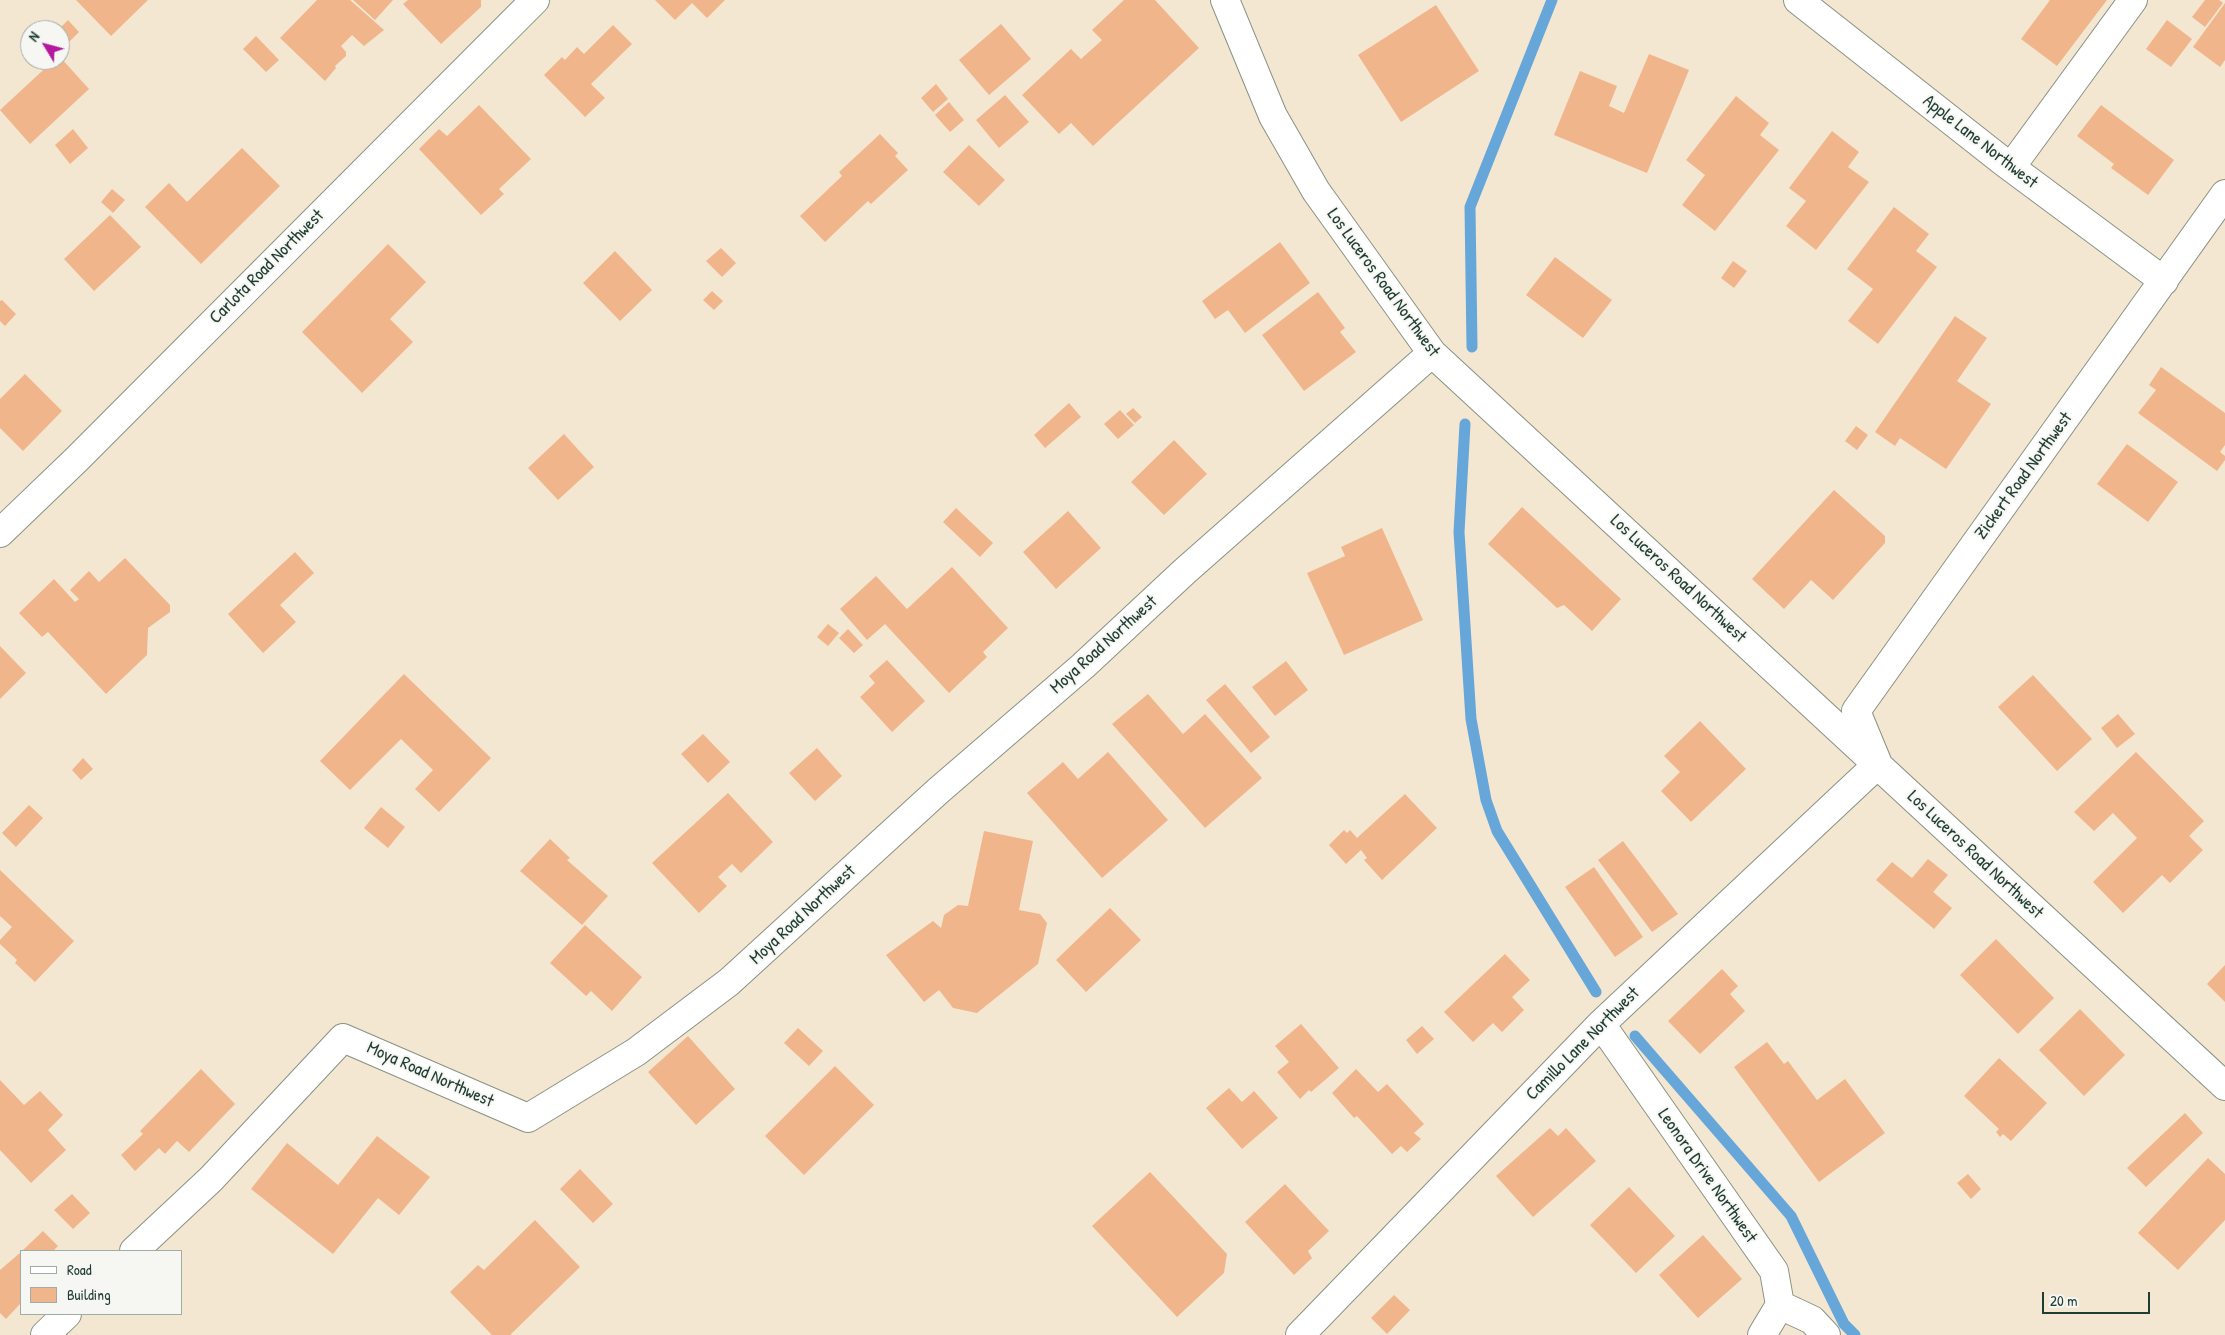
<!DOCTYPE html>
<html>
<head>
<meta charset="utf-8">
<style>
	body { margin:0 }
	#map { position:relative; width:2225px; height:1335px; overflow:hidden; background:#f3e7d2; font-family:"Patrick Hand",sans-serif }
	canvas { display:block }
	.legend { position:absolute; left:20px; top:1250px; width:162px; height:65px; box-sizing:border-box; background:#f6f6f2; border:1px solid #a0aca6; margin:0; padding:6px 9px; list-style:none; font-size:15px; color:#1f3d34 }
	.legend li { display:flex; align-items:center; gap:10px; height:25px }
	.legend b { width:25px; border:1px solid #a0aca6 }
	.north { position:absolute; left:20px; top:20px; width:50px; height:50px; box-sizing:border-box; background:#f6f6f2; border:1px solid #a0aca6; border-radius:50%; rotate:307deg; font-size:14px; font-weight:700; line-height:20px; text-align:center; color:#1f3d34 }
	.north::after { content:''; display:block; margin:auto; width:18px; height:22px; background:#b5179e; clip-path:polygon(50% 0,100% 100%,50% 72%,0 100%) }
	.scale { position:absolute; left:2042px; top:1292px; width:108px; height:22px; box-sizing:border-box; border:2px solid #1f3d34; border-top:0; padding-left:6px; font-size:15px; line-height:18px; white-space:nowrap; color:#1f3d34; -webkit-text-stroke:4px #f6f6f2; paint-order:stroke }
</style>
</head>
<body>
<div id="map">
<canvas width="2225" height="1335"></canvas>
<ul class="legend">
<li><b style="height:6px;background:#fff"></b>Road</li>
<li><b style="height:14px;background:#f1b58b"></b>Building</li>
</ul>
<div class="north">N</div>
<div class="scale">20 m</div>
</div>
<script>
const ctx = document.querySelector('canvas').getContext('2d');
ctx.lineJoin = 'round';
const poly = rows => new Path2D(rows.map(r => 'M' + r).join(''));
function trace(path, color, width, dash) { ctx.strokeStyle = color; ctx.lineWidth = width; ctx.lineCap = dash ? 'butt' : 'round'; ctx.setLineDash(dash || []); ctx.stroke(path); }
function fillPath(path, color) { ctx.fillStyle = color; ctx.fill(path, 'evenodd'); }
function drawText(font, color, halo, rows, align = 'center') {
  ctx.font = font + ' "Patrick Hand",sans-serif'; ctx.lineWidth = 4; ctx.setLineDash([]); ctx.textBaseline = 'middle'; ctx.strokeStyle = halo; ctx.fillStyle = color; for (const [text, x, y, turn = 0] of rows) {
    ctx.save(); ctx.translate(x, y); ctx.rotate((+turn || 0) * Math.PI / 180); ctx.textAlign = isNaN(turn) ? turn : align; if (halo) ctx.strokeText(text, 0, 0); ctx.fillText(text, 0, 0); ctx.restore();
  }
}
const stream = poly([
	[1472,347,1470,207,1552,0],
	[1465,424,1459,532,1471,719,1486,800,1497,831,1596,992],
	[1635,1036,1791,1216,1844,1324,1855,1335]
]);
const building = poly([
	[76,0,148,0,111,36],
	[317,0,350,0,384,30,364,46,352,35,341,46,346,52,346,56,335,66,336,68,325,81,280,38],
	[353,0,393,0,375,20],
	[408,0,481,0,481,7,441,44,403,4],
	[655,0,725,0,707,18,692,3,675,20],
	[1124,0,1155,0,1199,48,1093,146,1071,123,1059,134,1022,95,1071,49,1081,59,1102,40,1092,30],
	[2050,0,2107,0,2057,66,2021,39],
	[2205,0,2219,0,2223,3,2205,27,2192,17],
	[2225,3,2225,60,2220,67,2193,47],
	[1436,5,1479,71,1401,122,1358,55],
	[68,20,79,32,69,42,58,30],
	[2167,20,2192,39,2171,67,2146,49],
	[1001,24,1031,59,989,95,959,60],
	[613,25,632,44,591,84,605,98,585,117,544,75,562,57,565,60,577,47,584,54],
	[256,36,279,60,266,72,243,49],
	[1649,54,1689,70,1647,173,1554,135,1580,71,1617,86,1609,106,1624,113],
	[60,57,89,89,30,144,0,110,54,60,60,60],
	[936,84,948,99,933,112,921,98],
	[1005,95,1029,122,999,148,976,120],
	[1736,96,1769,123,1760,135,1779,150,1715,231,1682,205,1705,175,1686,160],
	[949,102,964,120,950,132,935,115],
	[479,105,531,159,499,189,504,194,481,215,419,149,439,129,447,136],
	[2101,105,2174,160,2148,195,2111,168,2114,164,2077,136],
	[73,129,88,148,70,164,55,145],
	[1832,131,1859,152,1848,167,1869,182,1816,250,1786,226,1806,201,1789,188],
	[880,134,898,153,895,156,908,170,871,204,868,201,825,242,800,216,842,176,839,172],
	[969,145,1005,180,979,206,943,172],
	[242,148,280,186,201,264,145,207,169,183,187,202],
	[112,189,125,200,113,213,101,202],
	[1894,207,1929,234,1916,251,1937,267,1878,344,1848,321,1873,289,1847,269],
	[110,215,141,247,94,291,64,259],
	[1280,242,1310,283,1245,333,1228,310,1215,319,1202,301],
	[388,244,426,282,390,319,413,342,362,393,302,332],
	[721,248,736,263,722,277,706,261],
	[615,251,652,290,620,321,583,283],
	[1555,257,1612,300,1583,338,1526,295],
	[1733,261,1747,271,1734,288,1721,278],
	[712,291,723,301,714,310,703,300],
	[1318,292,1345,328,1340,332,1356,352,1304,391,1262,335],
	[2,300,16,314,5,326,0,321,0,301],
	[1955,316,1987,338,1957,381,1991,404,1946,469,1900,438,1895,446,1875,432],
	[2161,367,2225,413,2225,445,2220,452,2225,456,2225,460,2217,471,2138,413,2156,390,2149,385],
	[25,374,62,411,23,451,0,428,0,399],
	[1069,403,1081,417,1045,448,1034,435],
	[1133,408,1142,417,1135,423,1126,414],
	[1120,410,1134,425,1118,439,1104,424],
	[1856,426,1868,435,1857,450,1845,441],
	[564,434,594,467,558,500,528,468],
	[1174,440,1207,474,1164,515,1131,482],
	[2127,444,2178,482,2148,522,2097,484],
	[1834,490,1885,536,1885,543,1833,600,1811,580,1784,609,1752,579],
	[1522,507,1621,599,1592,631,1564,605,1557,608,1488,544],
	[956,508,993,543,980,557,943,522],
	[1068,511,1101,548,1056,589,1023,552],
	[1382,528,1423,620,1344,655,1307,573,1345,556,1341,547],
	[295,552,314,573,280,605,296,622,263,653,228,614],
	[125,558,170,605,170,612,148,628,147,655,106,694,48,632,42,637,19,613,54,579,75,602,79,599,70,590,89,571,99,582],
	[952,567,1008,628,983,652,987,657,949,693,885,624,867,640,840,609,876,576,907,609],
	[828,624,839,633,828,646,817,637],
	[848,629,863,645,854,653,839,638],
	[0,646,26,673,0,699],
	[887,660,925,701,892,732,860,697,875,683,869,676],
	[1286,661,1308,690,1275,716,1252,687],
	[404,674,491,758,439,812,415,789,433,770,401,739,350,790,320,761],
	[2033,675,2092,739,2057,771,1998,707],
	[1225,684,1270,737,1251,753,1206,700],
	[1148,694,1183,734,1205,714,1262,778,1205,828,1112,724],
	[2118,714,2135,734,2117,748,2101,728],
	[1700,721,1746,769,1691,822,1661,791,1680,772,1664,756],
	[703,734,730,762,708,783,681,754],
	[817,748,842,776,815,801,789,773],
	[1108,752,1168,820,1102,878,1027,793,1063,762,1078,779],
	[2136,752,2204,821,2189,836,2203,850,2170,883,2162,875,2123,913,2093,882,2137,838,2113,813,2094,831,2074,812],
	[83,758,93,769,81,780,72,770],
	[728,793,773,842,741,873,732,864,718,877,727,886,699,913,652,863],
	[1405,794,1437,828,1382,880,1364,860,1367,858,1361,850,1346,864,1329,845,1344,830,1347,833,1350,830,1357,838],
	[29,805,43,818,16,847,2,833],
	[381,807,405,827,388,848,364,828],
	[984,831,1033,841,1019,910,1040,914,1047,923,1038,964,977,1013,953,1008,939,990,924,1002,886,955,933,921,941,928,944,915,958,905,968,906],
	[550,839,570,858,567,860,608,896,582,925,520,871],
	[1623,841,1678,914,1652,932,1598,860],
	[1928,859,1948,875,1933,892,1952,908,1934,929,1876,880,1892,862,1912,878],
	[1594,867,1643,937,1615,957,1565,887],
	[0,870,74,941,35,982,15,963,17,960,0,944,0,940,12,927,0,916],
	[1110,908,1141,940,1086,992,1056,960],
	[585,925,642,977,612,1011,591,991,586,996,550,963],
	[1996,939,2054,998,2018,1034,1960,975],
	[1505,954,1530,980,1512,997,1524,1010,1502,1032,1493,1023,1473,1042,1444,1012],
	[2225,965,2225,1002,2207,984],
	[1722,969,1738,986,1730,994,1745,1011,1700,1054,1668,1021],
	[2080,1009,2125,1055,2084,1096,2039,1050],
	[1301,1024,1339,1068,1311,1092,1309,1090,1300,1099,1277,1072,1289,1062,1275,1046],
	[1422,1026,1434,1039,1417,1054,1406,1040],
	[798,1028,823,1051,809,1066,784,1043],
	[688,1036,735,1089,696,1125,648,1072],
	[1767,1042,1784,1064,1788,1061,1817,1100,1845,1079,1885,1133,1819,1182,1734,1067],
	[1999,1058,2047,1103,2011,1141,2003,1134,2000,1137,1996,1132,1999,1129,1964,1096],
	[835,1066,874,1105,804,1175,765,1136],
	[201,1069,235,1104,189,1152,177,1141,165,1154,159,1148,135,1171,121,1155,143,1134,140,1131],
	[1356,1069,1378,1092,1387,1084,1424,1124,1414,1133,1421,1139,1407,1152,1401,1146,1392,1154,1357,1116,1354,1118,1332,1093],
	[0,1080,24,1105,40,1091,63,1115,48,1130,66,1150,31,1183,0,1150],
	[1229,1088,1242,1102,1254,1091,1278,1118,1242,1149,1206,1108],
	[2185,1113,2203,1133,2146,1187,2127,1168],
	[1550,1128,1558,1136,1566,1128,1596,1161,1533,1217,1496,1176],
	[377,1136,430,1177,399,1215,378,1198,333,1254,251,1189,287,1143,338,1185],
	[2208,1158,2225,1174,2225,1220,2178,1270,2138,1233],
	[580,1169,613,1204,593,1223,560,1189],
	[1150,1172,1227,1254,1224,1273,1177,1317,1092,1226],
	[1968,1174,1981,1189,1971,1199,1957,1183],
	[1285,1184,1329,1231,1308,1251,1312,1258,1294,1275,1245,1222],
	[1629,1187,1675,1236,1636,1273,1590,1225],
	[72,1194,90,1213,73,1229,54,1210],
	[535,1220,580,1267,510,1335,492,1335,450,1292,478,1265,484,1270],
	[43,1231,58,1246,53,1251,22,1251],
	[1703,1235,1742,1279,1698,1318,1659,1275],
	[21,1252,21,1303,6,1319,0,1313,0,1270],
	[1394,1295,1410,1310,1387,1334,1371,1318]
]);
const minor = poly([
	[1225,0,1273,116,1316,191,1432,353,2225,1086],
	[1798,0,2005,163,2164,281],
	[2011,167,2133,0],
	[0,533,76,460,535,0],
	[1601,1024,1774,1271,1780,1305,1762,1335],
	[134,1251,211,1179,343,1038,528,1118,636,1052,729,982,938,791,1083,666,1185,571,1432,353],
	[1780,1305,1812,1320,1826,1335],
	[45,1335,67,1314],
	[1300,1335,1601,1024,1878,764,1856,711,2225,194]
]);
const streetNames = [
	["Apple Lane Northwest",1980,142,38],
	["Carlota Road Northwest",267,267,-45],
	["Los Luceros Road Northwest",1383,283,54],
	["Zickert Road Northwest",2024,476,-54],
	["Los Luceros Road Northwest",1678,579,43],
	["Moya Road Northwest",1104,645,-42],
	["Los Luceros Road Northwest",1975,855,43],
	["Moya Road Northwest",803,915,-43],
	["Camillo Lane Northwest",1583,1044,-45],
	["Moya Road Northwest",430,1075,24],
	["Leonora Drive Northwest",1707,1176,55]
];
trace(stream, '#67a6d9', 11);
fillPath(building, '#f1b58b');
trace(minor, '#899283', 30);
trace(minor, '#fff', 28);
drawText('18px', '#1f3d34', '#f6f6f2', streetNames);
</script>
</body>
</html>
